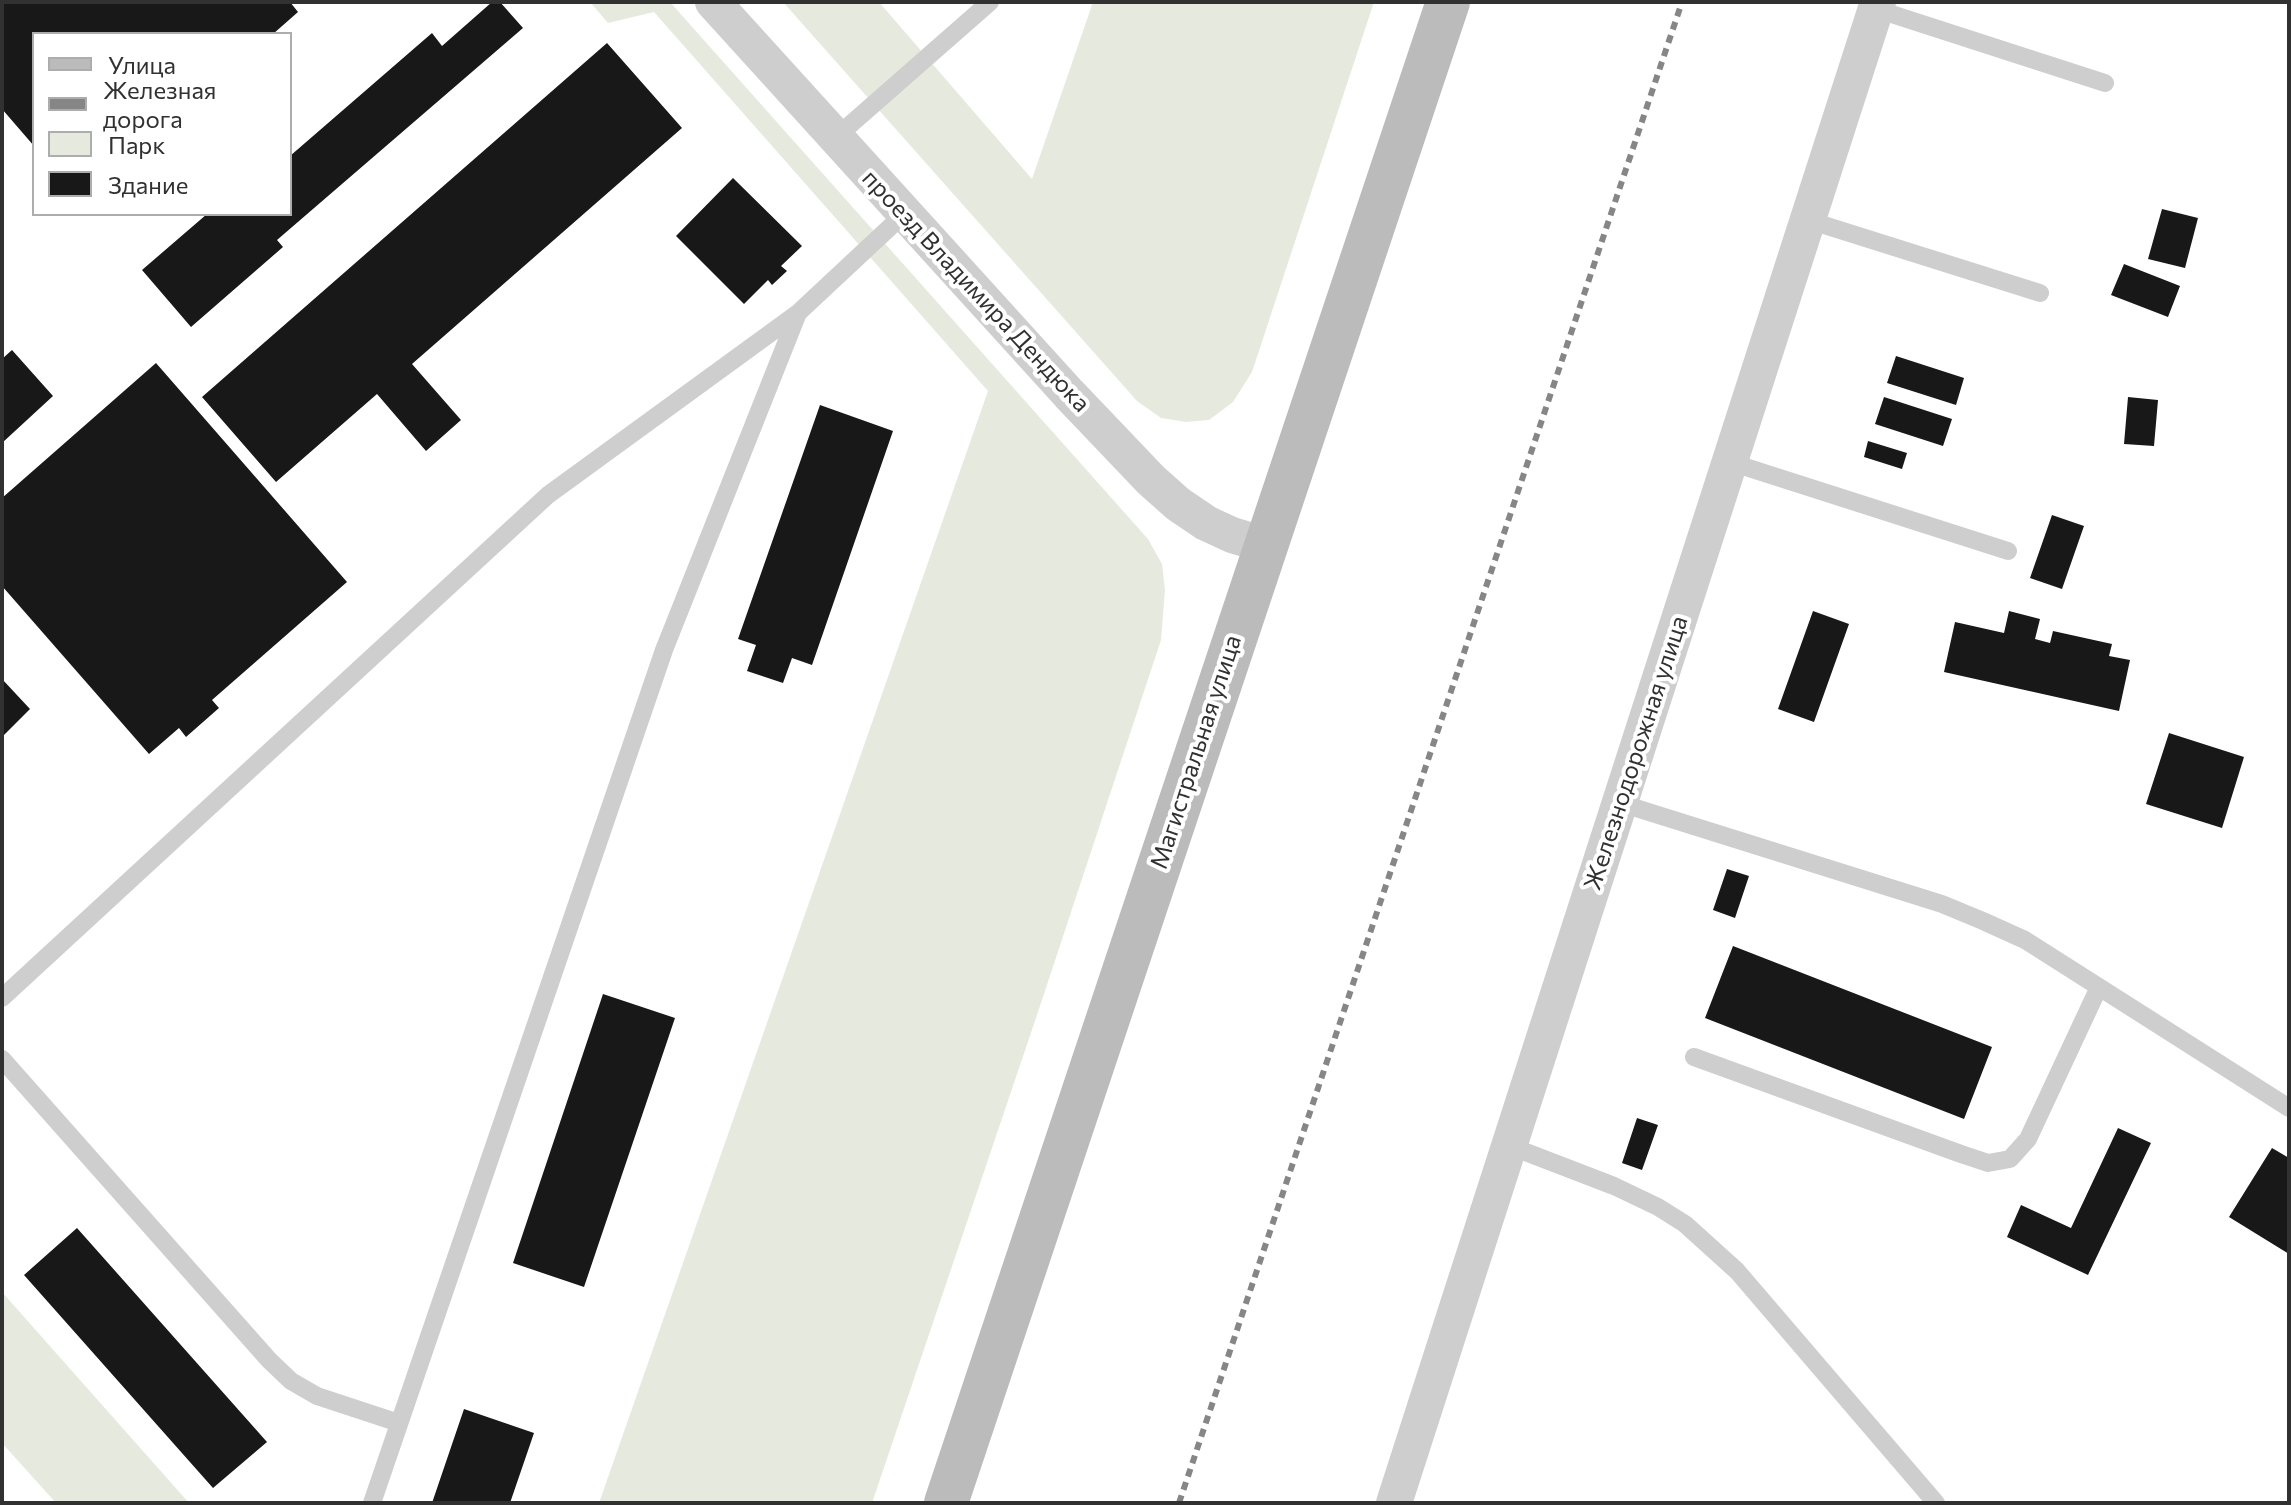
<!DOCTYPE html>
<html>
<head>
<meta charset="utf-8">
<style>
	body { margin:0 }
	#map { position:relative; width:2291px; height:1505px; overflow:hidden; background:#fff; font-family:Commissioner,sans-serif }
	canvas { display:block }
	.frame { position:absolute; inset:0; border:4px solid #313131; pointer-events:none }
	.legend { position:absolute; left:32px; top:32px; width:260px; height:184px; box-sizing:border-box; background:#fff; border:2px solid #adadad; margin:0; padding:10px 14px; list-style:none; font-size:24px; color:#313131 }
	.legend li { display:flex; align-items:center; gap:16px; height:40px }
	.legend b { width:40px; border:2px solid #adadad }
</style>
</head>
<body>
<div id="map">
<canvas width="2291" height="1505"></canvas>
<div class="frame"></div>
<ul class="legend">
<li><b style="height:10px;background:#bbb"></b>Улица</li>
<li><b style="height:10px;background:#868686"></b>Железная дорога</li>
<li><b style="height:22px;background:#e6eade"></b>Парк</li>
<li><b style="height:22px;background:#181818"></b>Здание</li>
</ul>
</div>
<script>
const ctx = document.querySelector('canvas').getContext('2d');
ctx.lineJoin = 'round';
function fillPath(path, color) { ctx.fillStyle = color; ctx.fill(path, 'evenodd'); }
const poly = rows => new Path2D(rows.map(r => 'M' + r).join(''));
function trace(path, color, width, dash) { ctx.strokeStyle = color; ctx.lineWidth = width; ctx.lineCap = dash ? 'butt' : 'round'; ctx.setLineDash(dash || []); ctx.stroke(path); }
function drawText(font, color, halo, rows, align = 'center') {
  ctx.font = font + ' Commissioner,sans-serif'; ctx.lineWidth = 8; ctx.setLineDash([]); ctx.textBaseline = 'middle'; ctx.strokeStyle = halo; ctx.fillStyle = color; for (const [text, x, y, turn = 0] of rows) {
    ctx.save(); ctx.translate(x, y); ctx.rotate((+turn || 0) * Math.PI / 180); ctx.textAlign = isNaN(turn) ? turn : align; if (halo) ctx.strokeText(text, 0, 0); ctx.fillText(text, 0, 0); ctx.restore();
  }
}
const green = poly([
	[590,2,670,2,1148,539,1162,564,1165,590,1161,640,1039,1009,872,1503,599,1503,988,391,654,12,608,23],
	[783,2,879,2,1032,179,1093,2,1374,2,1252,372,1233,402,1209,420,1186,422,1161,418,1137,401],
	[2,1292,189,1503,56,1503,2,1443]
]);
const building = poly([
	[2,2,290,2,298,12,273,34,34,34,34,146,2,109],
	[492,2,500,2,523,28,277,240,283,247,191,327,142,270,207,214,290,214,290,156,432,33,442,46],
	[607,43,682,128,412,364,461,420,426,451,377,394,276,482,202,397],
	[733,178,802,246,781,266,787,271,772,285,768,280,744,304,676,236],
	[2162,209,2198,218,2185,268,2148,259],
	[2124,264,2180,286,2168,317,2111,295],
	[12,350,53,396,2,443,2,359],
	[1896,356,1964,378,1956,405,1887,383],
	[156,363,347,582,212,700,219,708,186,737,179,728,149,754,2,586,2,498],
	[1884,397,1952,419,1943,446,1875,424],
	[2128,397,2158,400,2154,446,2124,444],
	[820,405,893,431,812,665,792,658,783,683,747,671,756,645,738,639],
	[1868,441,1907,453,1902,469,1864,457],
	[2052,515,2084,526,2062,589,2030,578],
	[1813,611,1849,624,1814,722,1778,709],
	[2009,611,2040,619,2035,639,2050,643,2053,631,2112,644,2109,656,2130,660,2119,711,1944,672,1955,622,2004,633],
	[2,679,30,709,2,737],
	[2169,733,2244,757,2222,828,2146,804],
	[1727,869,1749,876,1735,918,1713,910],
	[1733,946,1992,1047,1964,1119,1705,1018],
	[603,994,675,1018,584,1287,513,1263],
	[1637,1118,1658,1125,1642,1170,1622,1163],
	[2118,1128,2151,1143,2088,1275,2007,1237,2021,1205,2071,1228],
	[2272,1148,2289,1158,2289,1254,2229,1217],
	[77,1228,267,1442,213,1488,24,1275],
	[464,1409,534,1433,510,1503,432,1503]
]);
const service = poly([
	[1876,9,2105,83],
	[835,138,990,2],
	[1808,220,2040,293],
	[1730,462,2008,551],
	[1620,803,1942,904,1983,921,2025,940,2289,1108],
	[2,998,548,495,798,313],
	[1694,1057,1961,1154,1988,1163,2010,1159,2028,1139,2099,987],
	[2,1059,269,1360,291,1381,317,1396,399,1423],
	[1510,1146,1614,1186,1658,1207,1685,1224,1737,1271,1936,1503],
	[372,1503,664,650,798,313,904,214]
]);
const minor = poly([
	[713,2,1069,394,1151,480,1178,504,1206,523,1232,535,1265,545],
	[1394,1503,1878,2]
]);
const secondary = poly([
	[946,1503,1448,2]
]);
const rail = poly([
	[1179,1503,1682,2]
]);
const streetNames = [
	["проезд Владимира Дендюка",976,291,47],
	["Магистральная улица",1196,752,-72],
	["Железнодорожная улица",1636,753,-72]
];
fillPath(green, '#e6eade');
fillPath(building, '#181818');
trace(service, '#cecece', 18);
trace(minor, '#cecece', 36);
trace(secondary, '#bbb', 44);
trace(rail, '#868686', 6, [8, 6]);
drawText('24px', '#313131', '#fff', streetNames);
</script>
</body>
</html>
